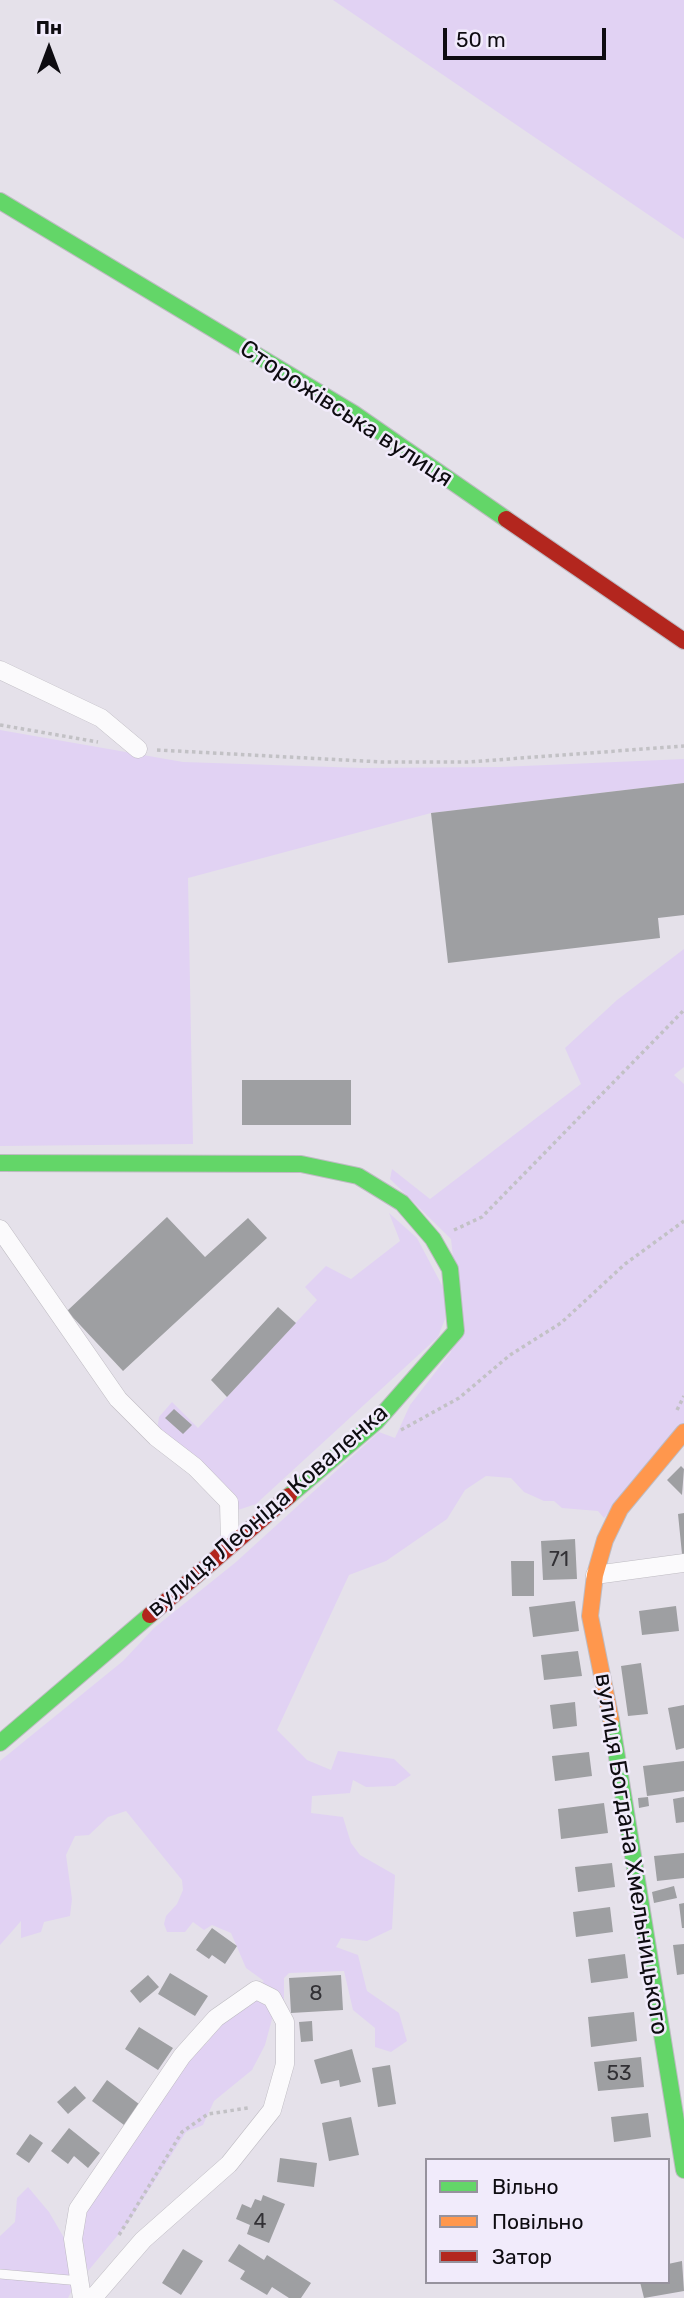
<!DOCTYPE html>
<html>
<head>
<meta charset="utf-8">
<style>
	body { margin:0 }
	#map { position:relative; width:684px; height:2298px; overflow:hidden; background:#e5e1ea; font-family:Rubik,sans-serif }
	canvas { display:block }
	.legend { position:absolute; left:425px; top:2158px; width:245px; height:126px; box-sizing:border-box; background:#f1ebfb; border:2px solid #96929d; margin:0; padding:9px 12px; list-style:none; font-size:21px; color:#0e0c11 }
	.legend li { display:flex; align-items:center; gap:14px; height:35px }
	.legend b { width:35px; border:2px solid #96929d }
	.north { position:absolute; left:14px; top:14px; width:70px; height:70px; -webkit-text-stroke:5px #f1ebfb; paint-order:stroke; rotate:0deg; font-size:19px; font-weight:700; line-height:28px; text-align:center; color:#0e0c11 }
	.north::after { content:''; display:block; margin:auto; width:24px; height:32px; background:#0e0c11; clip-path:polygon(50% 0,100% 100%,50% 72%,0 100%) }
	.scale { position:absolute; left:443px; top:28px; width:163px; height:32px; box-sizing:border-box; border:4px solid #0e0c11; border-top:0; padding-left:9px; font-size:21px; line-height:24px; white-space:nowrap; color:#0e0c11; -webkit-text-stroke:5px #f1ebfb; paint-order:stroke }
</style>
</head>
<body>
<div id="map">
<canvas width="684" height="2298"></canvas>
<ul class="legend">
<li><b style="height:9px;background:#63d668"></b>Вільно</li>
<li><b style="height:9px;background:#ff974d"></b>Повільно</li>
<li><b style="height:9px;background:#b3261e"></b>Затор</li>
</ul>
<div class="north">Пн</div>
<div class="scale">50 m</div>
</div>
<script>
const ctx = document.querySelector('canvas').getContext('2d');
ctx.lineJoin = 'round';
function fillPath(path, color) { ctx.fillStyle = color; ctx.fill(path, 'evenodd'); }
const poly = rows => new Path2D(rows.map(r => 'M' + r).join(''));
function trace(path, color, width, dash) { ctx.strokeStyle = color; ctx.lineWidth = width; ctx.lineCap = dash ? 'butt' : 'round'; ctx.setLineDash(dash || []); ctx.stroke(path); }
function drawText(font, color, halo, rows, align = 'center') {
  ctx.font = font + ' Rubik,sans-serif'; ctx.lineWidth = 5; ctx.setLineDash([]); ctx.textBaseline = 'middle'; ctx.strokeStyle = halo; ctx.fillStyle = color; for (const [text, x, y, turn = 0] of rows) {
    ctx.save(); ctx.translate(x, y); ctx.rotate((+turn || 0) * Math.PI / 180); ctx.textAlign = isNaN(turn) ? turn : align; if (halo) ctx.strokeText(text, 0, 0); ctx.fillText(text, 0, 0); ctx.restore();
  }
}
const green = poly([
	[333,0,684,0,684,239],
	[0,730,183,762,362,768,501,767,684,759,684,783,431,813,188,878,193,1144,0,1146],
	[684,949,684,1067,674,1075,684,1084,684,1426,604,1518,598,1511,562,1508,554,1501,544,1501,524,1492,511,1478,486,1476,465,1490,447,1519,386,1561,349,1575,277,1730,307,1760,331,1770,338,1751,394,1759,411,1775,395,1786,366,1787,353,1780,350,1793,312,1796,311,1813,343,1817,351,1843,360,1855,395,1875,392,1929,367,1941,341,1938,336,1947,358,1955,367,1991,399,2013,407,2041,391,2052,375,2047,375,2028,353,2010,344,1971,289,1973,284,1978,284,2008,272,2019,265,2045,252,2070,214,2101,203,2125,186,2132,128,2223,88,2271,81,2247,85,2215,96,2195,186,2060,208,2042,219,2022,264,1981,246,1968,231,1933,212,1925,204,1930,193,1922,185,1932,167,1932,164,1924,166,1916,177,1904,183,1890,182,1880,126,1811,108,1817,89,1835,75,1836,66,1855,72,1899,70,1916,44,1922,41,1932,21,1938,21,1921,0,1945,0,1761,123,1661,154,1628,236,1562,379,1432,395,1438,410,1405,451,1352,454,1266,451,1239,390,1179,392,1169,430,1199,581,1084,565,1048,617,1000],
	[389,1213,417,1238,446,1293,445,1319,438,1337,256,1504,229,1513,156,1437,159,1417,172,1402,198,1428,317,1300,305,1287,326,1266,351,1279,400,1241],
	[28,2187,49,2212,70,2248,74,2286,68,2298,0,2298,0,2236,15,2222,17,2198]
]);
const building = poly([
	[684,783,684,915,658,918,660,938,448,963,431,813],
	[242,1080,351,1080,351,1125,242,1125],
	[167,1217,205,1257,248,1218,267,1238,123,1371,67,1311],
	[278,1307,296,1323,227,1397,211,1380],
	[174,1409,192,1425,183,1434,165,1418],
	[681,1466,684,1469,682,1495,667,1480],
	[684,1513,684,1554,682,1554,678,1514],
	[575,1539,577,1579,543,1580,541,1541],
	[511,1561,534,1561,534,1596,512,1596],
	[575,1601,579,1631,533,1637,529,1607],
	[676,1606,679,1631,642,1635,639,1611],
	[578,1651,582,1676,544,1680,541,1655],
	[641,1663,648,1714,628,1716,621,1666],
	[575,1702,577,1726,553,1729,550,1705],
	[684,1705,684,1748,676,1750,668,1708],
	[589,1752,592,1776,555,1781,552,1756],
	[684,1761,684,1791,647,1796,643,1766],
	[648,1797,649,1806,639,1808,638,1798],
	[684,1797,684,1822,676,1823,673,1799],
	[604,1803,608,1833,561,1839,558,1809],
	[684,1853,684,1878,657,1881,654,1856],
	[612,1863,615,1887,578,1892,575,1867],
	[674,1886,677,1898,654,1903,652,1892],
	[684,1903,684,1928,682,1928,679,1904],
	[610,1907,613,1932,576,1937,573,1912],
	[212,1928,237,1946,225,1964,212,1955,209,1959,196,1950],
	[684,1944,684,1974,677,1975,673,1945],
	[625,1954,628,1978,591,1983,588,1959],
	[170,1973,208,1996,195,2016,158,1994],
	[148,1975,159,1987,140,2003,130,1991],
	[341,1975,343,2010,291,2013,289,1978],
	[634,2012,637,2041,591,2047,588,2017],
	[312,2021,313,2041,301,2042,299,2022],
	[139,2027,173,2048,158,2070,125,2049],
	[352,2049,361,2082,340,2087,339,2080,321,2084,314,2060],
	[641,2057,644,2087,598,2091,594,2062],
	[390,2065,396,2104,378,2107,372,2068],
	[107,2080,139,2104,124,2125,92,2101],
	[75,2086,86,2098,68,2114,57,2102],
	[648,2113,651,2137,614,2142,611,2117],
	[351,2117,359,2155,329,2161,322,2123],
	[69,2128,100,2153,88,2168,74,2156,68,2164,51,2151],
	[30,2134,43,2143,29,2163,16,2154],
	[280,2158,317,2163,314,2187,277,2182],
	[263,2195,285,2204,269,2243,247,2234,250,2225,236,2219,242,2204,251,2208,255,2199,261,2201],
	[239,2244,264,2260,267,2255,311,2283,301,2298,289,2298,272,2287,267,2295,240,2279,245,2271,228,2261],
	[183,2249,203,2261,181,2295,162,2283],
	[682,2261,684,2291,644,2298,640,2282,668,2282,668,2264]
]);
const path = poly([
	[0,725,98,742],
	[157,750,382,762,468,762,684,746],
	[454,1230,482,1217,684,1010],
	[677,1410,684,1396],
	[401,1430,459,1398,510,1355,561,1323,625,1264,684,1221],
	[119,2235,182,2132,208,2114,248,2108]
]);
const lane = poly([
	[0,2274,81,2281]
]);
const street = poly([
	[0,670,101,718,138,749],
	[0,1229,118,1399,156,1437,195,1467,229,1502,230,1546],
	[595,1575,684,1563],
	[82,2298,73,2239,78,2209,182,2056,216,2018,256,1990,272,1998,285,2022,285,2064,272,2110,229,2164,143,2240,93,2298]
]);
const fast = poly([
	[0,201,353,413,506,519],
	[0,1163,301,1164,358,1176,402,1203,433,1239,450,1269,456,1331,376,1422,289,1496],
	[611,1720,684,2170],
	[0,1743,150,1615]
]);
const slow = poly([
	[611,1720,590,1616,595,1575,605,1540,620,1509,684,1432]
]);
const jam = poly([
	[506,519,684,641],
	[150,1615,289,1496]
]);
const numberNames = [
	["71",559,1560],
	["8",316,1994],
	["53",619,2074],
	["4",260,2222]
];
const streetNames = [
	["Сторожівська вулиця",346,414,33],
	["вулиця Леоніда Коваленка",268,1511,-41],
	["вулиця Богдана Хмельницького",631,1854,81]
];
fillPath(green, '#e1d2f3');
fillPath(building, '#9e9fa2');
trace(lane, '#bebbc2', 10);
trace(street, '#bebbc2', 19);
trace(fast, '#bebbc2', 18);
trace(slow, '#bebbc2', 18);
trace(jam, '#bebbc2', 18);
trace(path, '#c2c1c5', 3.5, [3.5, 3.5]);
trace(lane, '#fbfafc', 9);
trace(street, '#fbfafc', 18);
trace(fast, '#63d668', 16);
trace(slow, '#ff974d', 16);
trace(jam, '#b3261e', 16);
drawText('21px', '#323135', null, numberNames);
drawText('24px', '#0e0c11', '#f1ebfb', streetNames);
</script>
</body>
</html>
